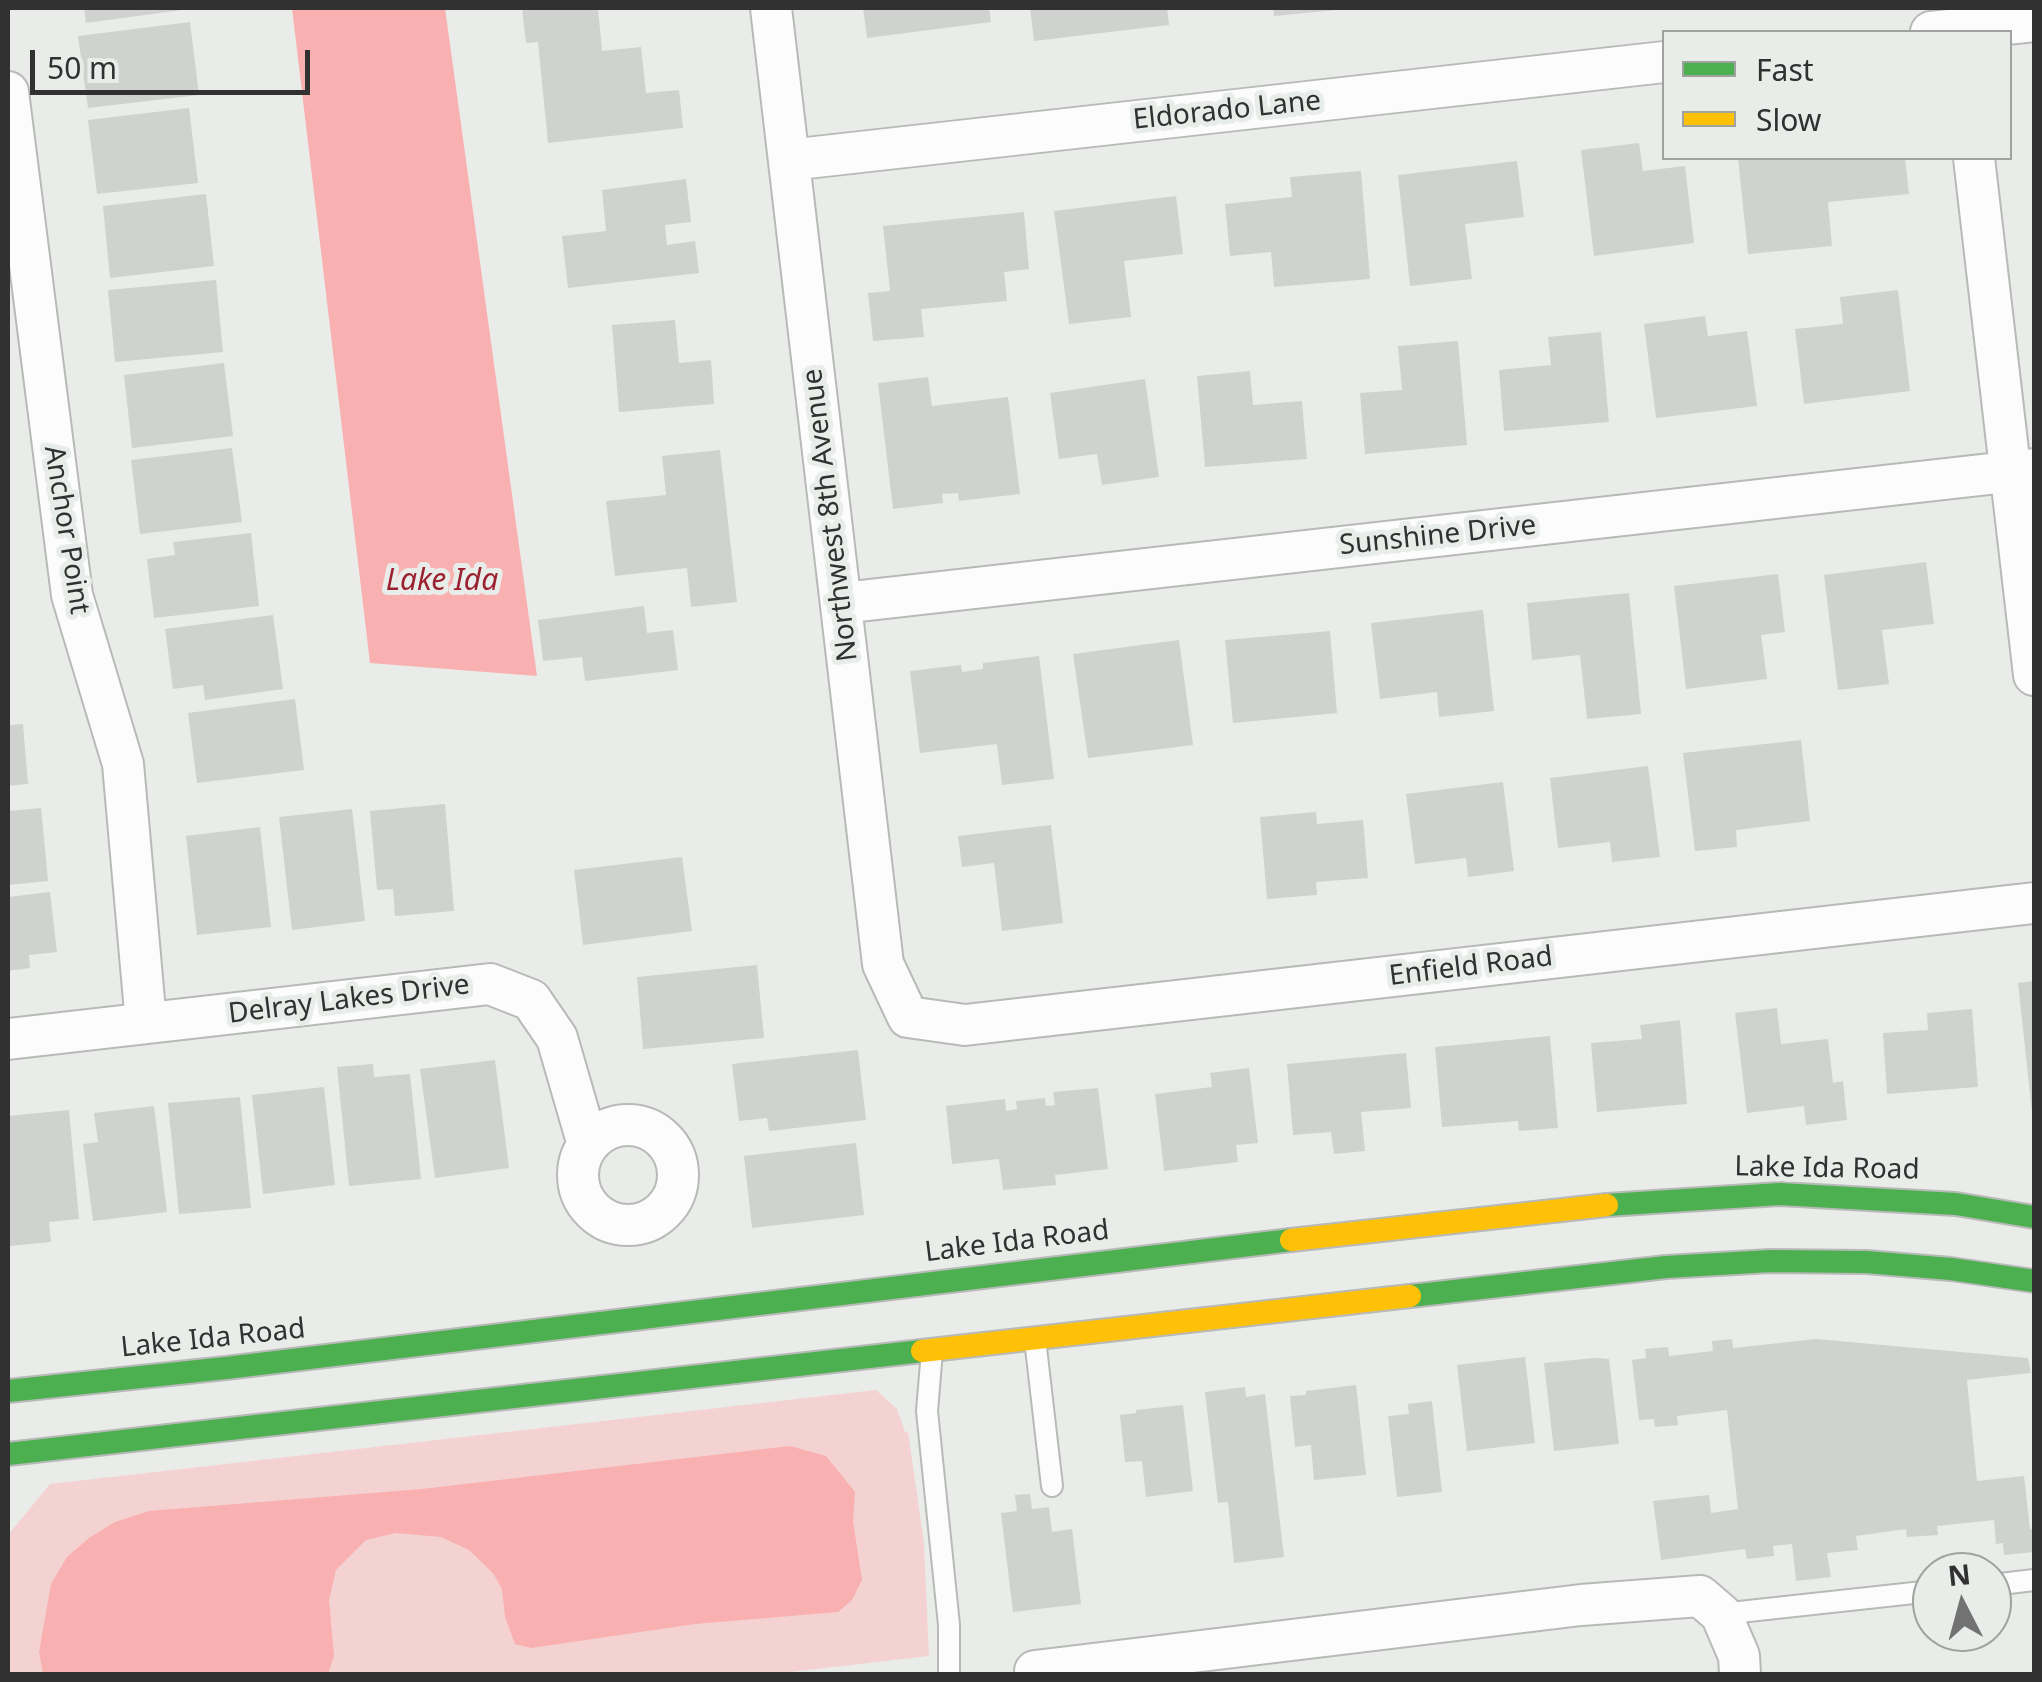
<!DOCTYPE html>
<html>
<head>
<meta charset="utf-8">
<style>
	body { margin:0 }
	#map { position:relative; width:2042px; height:1682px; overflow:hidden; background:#eaecea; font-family:"Noto Sans",sans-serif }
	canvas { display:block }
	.frame { position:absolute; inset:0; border:10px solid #303130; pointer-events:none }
	.legend { position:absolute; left:1662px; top:30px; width:350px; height:130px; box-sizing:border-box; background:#e9ede9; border:2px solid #9fa29f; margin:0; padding:12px 18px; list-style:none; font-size:30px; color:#303130 }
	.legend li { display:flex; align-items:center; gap:20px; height:50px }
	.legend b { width:50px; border:2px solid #9fa29f }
	.north { position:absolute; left:1912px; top:1552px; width:100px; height:100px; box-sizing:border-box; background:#e9ede9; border:2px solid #9fa29f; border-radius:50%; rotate:354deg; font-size:28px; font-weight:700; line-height:40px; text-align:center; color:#303130 }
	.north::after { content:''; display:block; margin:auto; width:35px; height:45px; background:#717271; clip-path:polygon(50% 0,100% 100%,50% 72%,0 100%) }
	.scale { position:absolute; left:30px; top:50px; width:280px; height:45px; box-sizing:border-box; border:5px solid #303130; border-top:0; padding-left:12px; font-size:30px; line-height:35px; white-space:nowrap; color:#303130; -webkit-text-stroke:8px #e9ede9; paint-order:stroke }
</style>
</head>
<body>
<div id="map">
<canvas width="2042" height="1682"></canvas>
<div class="frame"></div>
<ul class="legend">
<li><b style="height:12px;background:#4caf50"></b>Fast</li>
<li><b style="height:12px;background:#ffc107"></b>Slow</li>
</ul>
<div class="north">N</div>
<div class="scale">50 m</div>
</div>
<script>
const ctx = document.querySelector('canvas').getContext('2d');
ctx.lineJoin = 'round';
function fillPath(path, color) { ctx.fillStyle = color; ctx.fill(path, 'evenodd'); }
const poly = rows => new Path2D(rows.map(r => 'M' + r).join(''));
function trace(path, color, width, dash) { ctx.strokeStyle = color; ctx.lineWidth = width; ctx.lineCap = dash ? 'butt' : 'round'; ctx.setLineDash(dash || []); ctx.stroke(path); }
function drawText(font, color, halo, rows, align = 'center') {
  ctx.font = font + ' "Noto Sans",sans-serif'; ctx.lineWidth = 10; ctx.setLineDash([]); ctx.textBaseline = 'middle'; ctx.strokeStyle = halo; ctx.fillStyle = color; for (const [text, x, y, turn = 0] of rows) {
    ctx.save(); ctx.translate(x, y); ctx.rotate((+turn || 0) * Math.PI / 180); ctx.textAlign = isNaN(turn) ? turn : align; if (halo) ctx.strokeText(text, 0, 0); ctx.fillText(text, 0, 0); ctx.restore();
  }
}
const green = poly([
	[876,1390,897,1409,905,1432,908,1432,924,1543,929,1656,773,1674,8,1674,8,1535,50,1484]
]);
const water = poly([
	[292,8,445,8,537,676,370,663],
	[790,1446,826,1456,855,1492,853,1521,862,1580,852,1600,838,1612,695,1624,531,1648,515,1644,505,1617,502,1589,493,1573,469,1550,441,1537,396,1533,366,1540,336,1570,329,1600,334,1656,328,1674,43,1674,39,1652,51,1584,67,1557,89,1538,115,1522,149,1511,422,1489]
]);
const building = poly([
	[84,8,182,8,182,10,86,23],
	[522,8,598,8,602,51,641,47,646,93,679,90,683,128,548,143,538,42,526,43],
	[863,8,989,8,991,22,867,38],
	[1030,8,1167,8,1169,25,1034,41],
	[1273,8,1337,8,1337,10,1274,16],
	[190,22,199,95,88,108,78,36],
	[189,108,198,183,97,194,88,120],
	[1639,143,1643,171,1685,166,1694,243,1594,256,1581,150],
	[1738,158,1905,158,1909,194,1828,202,1832,246,1748,254],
	[1517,161,1524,217,1465,224,1472,279,1410,286,1398,175],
	[1361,171,1370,279,1274,287,1271,252,1230,256,1225,204,1292,197,1290,177],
	[686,179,691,222,665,225,667,245,695,241,699,273,568,288,562,236,606,231,602,190],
	[206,194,214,266,110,278,103,206],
	[1176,196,1183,254,1124,261,1131,317,1069,324,1054,211],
	[1024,212,1029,269,1004,272,1007,301,921,309,924,337,873,341,868,293,890,291,883,226],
	[216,280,223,352,115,362,108,290],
	[1898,290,1910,391,1804,404,1795,329,1843,324,1840,297],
	[1705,316,1708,336,1747,331,1757,406,1656,418,1644,324],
	[675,320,679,363,711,360,714,404,619,412,612,325],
	[1601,332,1609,422,1504,431,1499,370,1551,365,1548,337],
	[1458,341,1467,445,1365,454,1360,393,1402,390,1398,346],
	[224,363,233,436,132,448,124,375],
	[1250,371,1253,405,1302,401,1307,459,1205,467,1197,376],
	[928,377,932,406,1008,397,1020,494,959,501,958,493,942,494,943,503,893,509,878,383],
	[1145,379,1159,477,1102,485,1097,454,1059,459,1050,393],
	[232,448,242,522,140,534,131,460],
	[720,450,737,602,691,607,687,568,615,576,606,501,666,495,662,456],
	[251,533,259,606,154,618,147,559,175,555,173,542],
	[1926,562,1934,624,1882,630,1889,684,1838,690,1824,575],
	[1778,574,1785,632,1761,635,1767,679,1686,689,1674,586],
	[1629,593,1641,714,1587,719,1580,655,1532,660,1527,603],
	[644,606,647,633,673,630,678,670,585,681,582,657,543,661,538,620],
	[1483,610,1494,711,1439,717,1437,692,1380,699,1371,623],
	[273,615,283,689,205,700,203,685,173,689,165,629],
	[1330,631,1337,713,1233,723,1225,640],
	[1179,640,1193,745,1088,758,1073,654],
	[1039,656,1054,779,1002,785,997,744,920,753,910,671,961,665,962,672,983,669,983,663],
	[295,699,304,770,197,783,188,713],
	[23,724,28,784,8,786,8,725],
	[1801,740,1810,821,1736,830,1737,847,1695,851,1683,753],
	[1648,766,1660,857,1612,862,1610,842,1558,848,1550,778],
	[1503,782,1514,871,1468,877,1466,858,1415,864,1406,794],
	[445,804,454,911,395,916,393,889,377,890,370,811],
	[41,808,48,881,8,885,8,811],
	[352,809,365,921,292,930,279,817],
	[1316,812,1317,824,1363,820,1368,878,1316,882,1317,895,1267,899,1260,817],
	[1051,825,1063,923,1002,931,994,863,962,867,958,836],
	[260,827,271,927,197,935,186,836],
	[682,857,692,931,583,945,574,870],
	[50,892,57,952,29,955,30,968,8,971,8,897],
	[757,965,764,1038,643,1049,637,977],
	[2034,981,2034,1112,2032,1112,2018,983],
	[1777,1008,1781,1044,1828,1039,1833,1083,1843,1081,1847,1120,1806,1125,1804,1106,1747,1113,1735,1013],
	[1972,1009,1978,1087,1887,1094,1883,1033,1928,1030,1927,1013],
	[1680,1020,1687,1104,1597,1112,1591,1043,1642,1039,1640,1025],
	[1550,1036,1558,1128,1519,1131,1518,1121,1442,1127,1435,1047],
	[858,1050,866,1120,769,1131,767,1118,739,1121,732,1064],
	[1406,1053,1411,1108,1361,1112,1365,1151,1334,1154,1331,1132,1293,1135,1287,1064],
	[495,1060,509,1168,435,1178,420,1069],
	[373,1064,374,1077,410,1074,421,1179,349,1186,337,1067],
	[1249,1068,1258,1143,1236,1145,1238,1162,1164,1171,1155,1094,1212,1087,1210,1073],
	[324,1087,335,1185,263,1194,252,1095],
	[1098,1088,1108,1169,1055,1175,1056,1185,1003,1190,999,1159,952,1164,946,1106,1005,1099,1006,1111,1017,1109,1016,1101,1045,1098,1046,1106,1055,1105,1053,1092],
	[240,1097,251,1208,179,1214,168,1103],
	[154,1106,167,1212,93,1221,83,1144,98,1142,94,1113],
	[69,1110,79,1219,49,1222,51,1242,10,1246,8,1116],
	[856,1143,864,1215,752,1228,744,1156],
	[1732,1339,1733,1348,1816,1339,2028,1358,2031,1373,1967,1380,1977,1481,2024,1476,2030,1529,2034,1529,2034,1552,2004,1555,2003,1543,1996,1544,1994,1520,1937,1526,1938,1535,1907,1537,1906,1529,1856,1536,1858,1550,1827,1553,1831,1577,1796,1581,1792,1544,1773,1546,1774,1556,1747,1559,1745,1549,1661,1560,1653,1501,1709,1495,1711,1513,1738,1509,1727,1410,1677,1416,1678,1425,1655,1427,1654,1419,1639,1420,1632,1360,1646,1358,1645,1349,1668,1347,1669,1356,1713,1351,1712,1341],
	[1525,1357,1535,1443,1467,1451,1457,1365],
	[1594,1358,1609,1359,1619,1444,1554,1451,1544,1363],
	[1356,1385,1366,1475,1314,1480,1311,1445,1295,1447,1290,1396,1306,1395,1306,1391],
	[1245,1387,1246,1397,1265,1394,1284,1557,1234,1563,1228,1502,1218,1503,1205,1392],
	[1432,1401,1442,1492,1397,1497,1388,1416,1409,1414,1408,1404],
	[1183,1405,1193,1491,1146,1497,1142,1461,1125,1462,1120,1415,1136,1413,1136,1410],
	[1030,1494,1032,1509,1049,1507,1052,1532,1072,1529,1081,1604,1013,1612,1001,1513,1017,1511,1015,1495]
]);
const lane = poly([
	[1035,1339,1052,1486],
	[932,1351,927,1411,949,1625,949,1674],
	[1992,1585,2034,1580],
	[1721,1614,1932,1591]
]);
const street = poly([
	[771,8,883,964,908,1017,965,1025,2034,903],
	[1931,32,2034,21],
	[8,92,72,595,123,764,146,1023],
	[1974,158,2034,675],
	[789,160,1664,62],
	[842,603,2034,469],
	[8,1039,490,984,531,1000,557,1038,588,1145],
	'578 1175a50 50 0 1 1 100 0a50 50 0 1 1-100 0Z',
	[1035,1674,1035,1671,1581,1605,1700,1596,1721,1614,1739,1656,1740,1674]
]);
const fast = poly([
	[1607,1205,1780,1194,1956,1204,2034,1217],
	[1410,1296,1666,1267,1770,1261,1866,1262,1951,1269,2034,1281],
	[8,1391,226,1368,1291,1240],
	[8,1454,922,1351]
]);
const slow = poly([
	[1291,1240,1607,1205],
	[922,1351,1410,1296]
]);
const streetNames = [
	["Eldorado Lane",1227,111,-6],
	["Northwest 8th Avenue",831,515,-97],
	["Anchor Point",66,530,81],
	["Sunshine Drive",1438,536,-6],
	["Enfield Road",1471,967,-7],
	["Delray Lakes Drive",349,1000,-7],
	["Lake Ida Road",1827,1169,1],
	["Lake Ida Road",1017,1242,-7],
	["Lake Ida Road",213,1339,-6]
];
const waterNames = [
	["Lake Ida",442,581]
];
fillPath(green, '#f4d2d1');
fillPath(water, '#f9b0b0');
fillPath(building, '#d0d2d0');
trace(lane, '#b8bab8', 24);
trace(street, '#b8bab8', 44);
trace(fast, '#b8bab8', 26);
trace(slow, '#b8bab8', 26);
trace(lane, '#fcfcfc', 20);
trace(street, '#fcfcfc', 40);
trace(fast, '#4caf50', 22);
trace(slow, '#ffc107', 22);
drawText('28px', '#303130', '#e9ede9', streetNames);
drawText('italic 30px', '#9b2131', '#e9ede9', waterNames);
</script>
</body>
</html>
